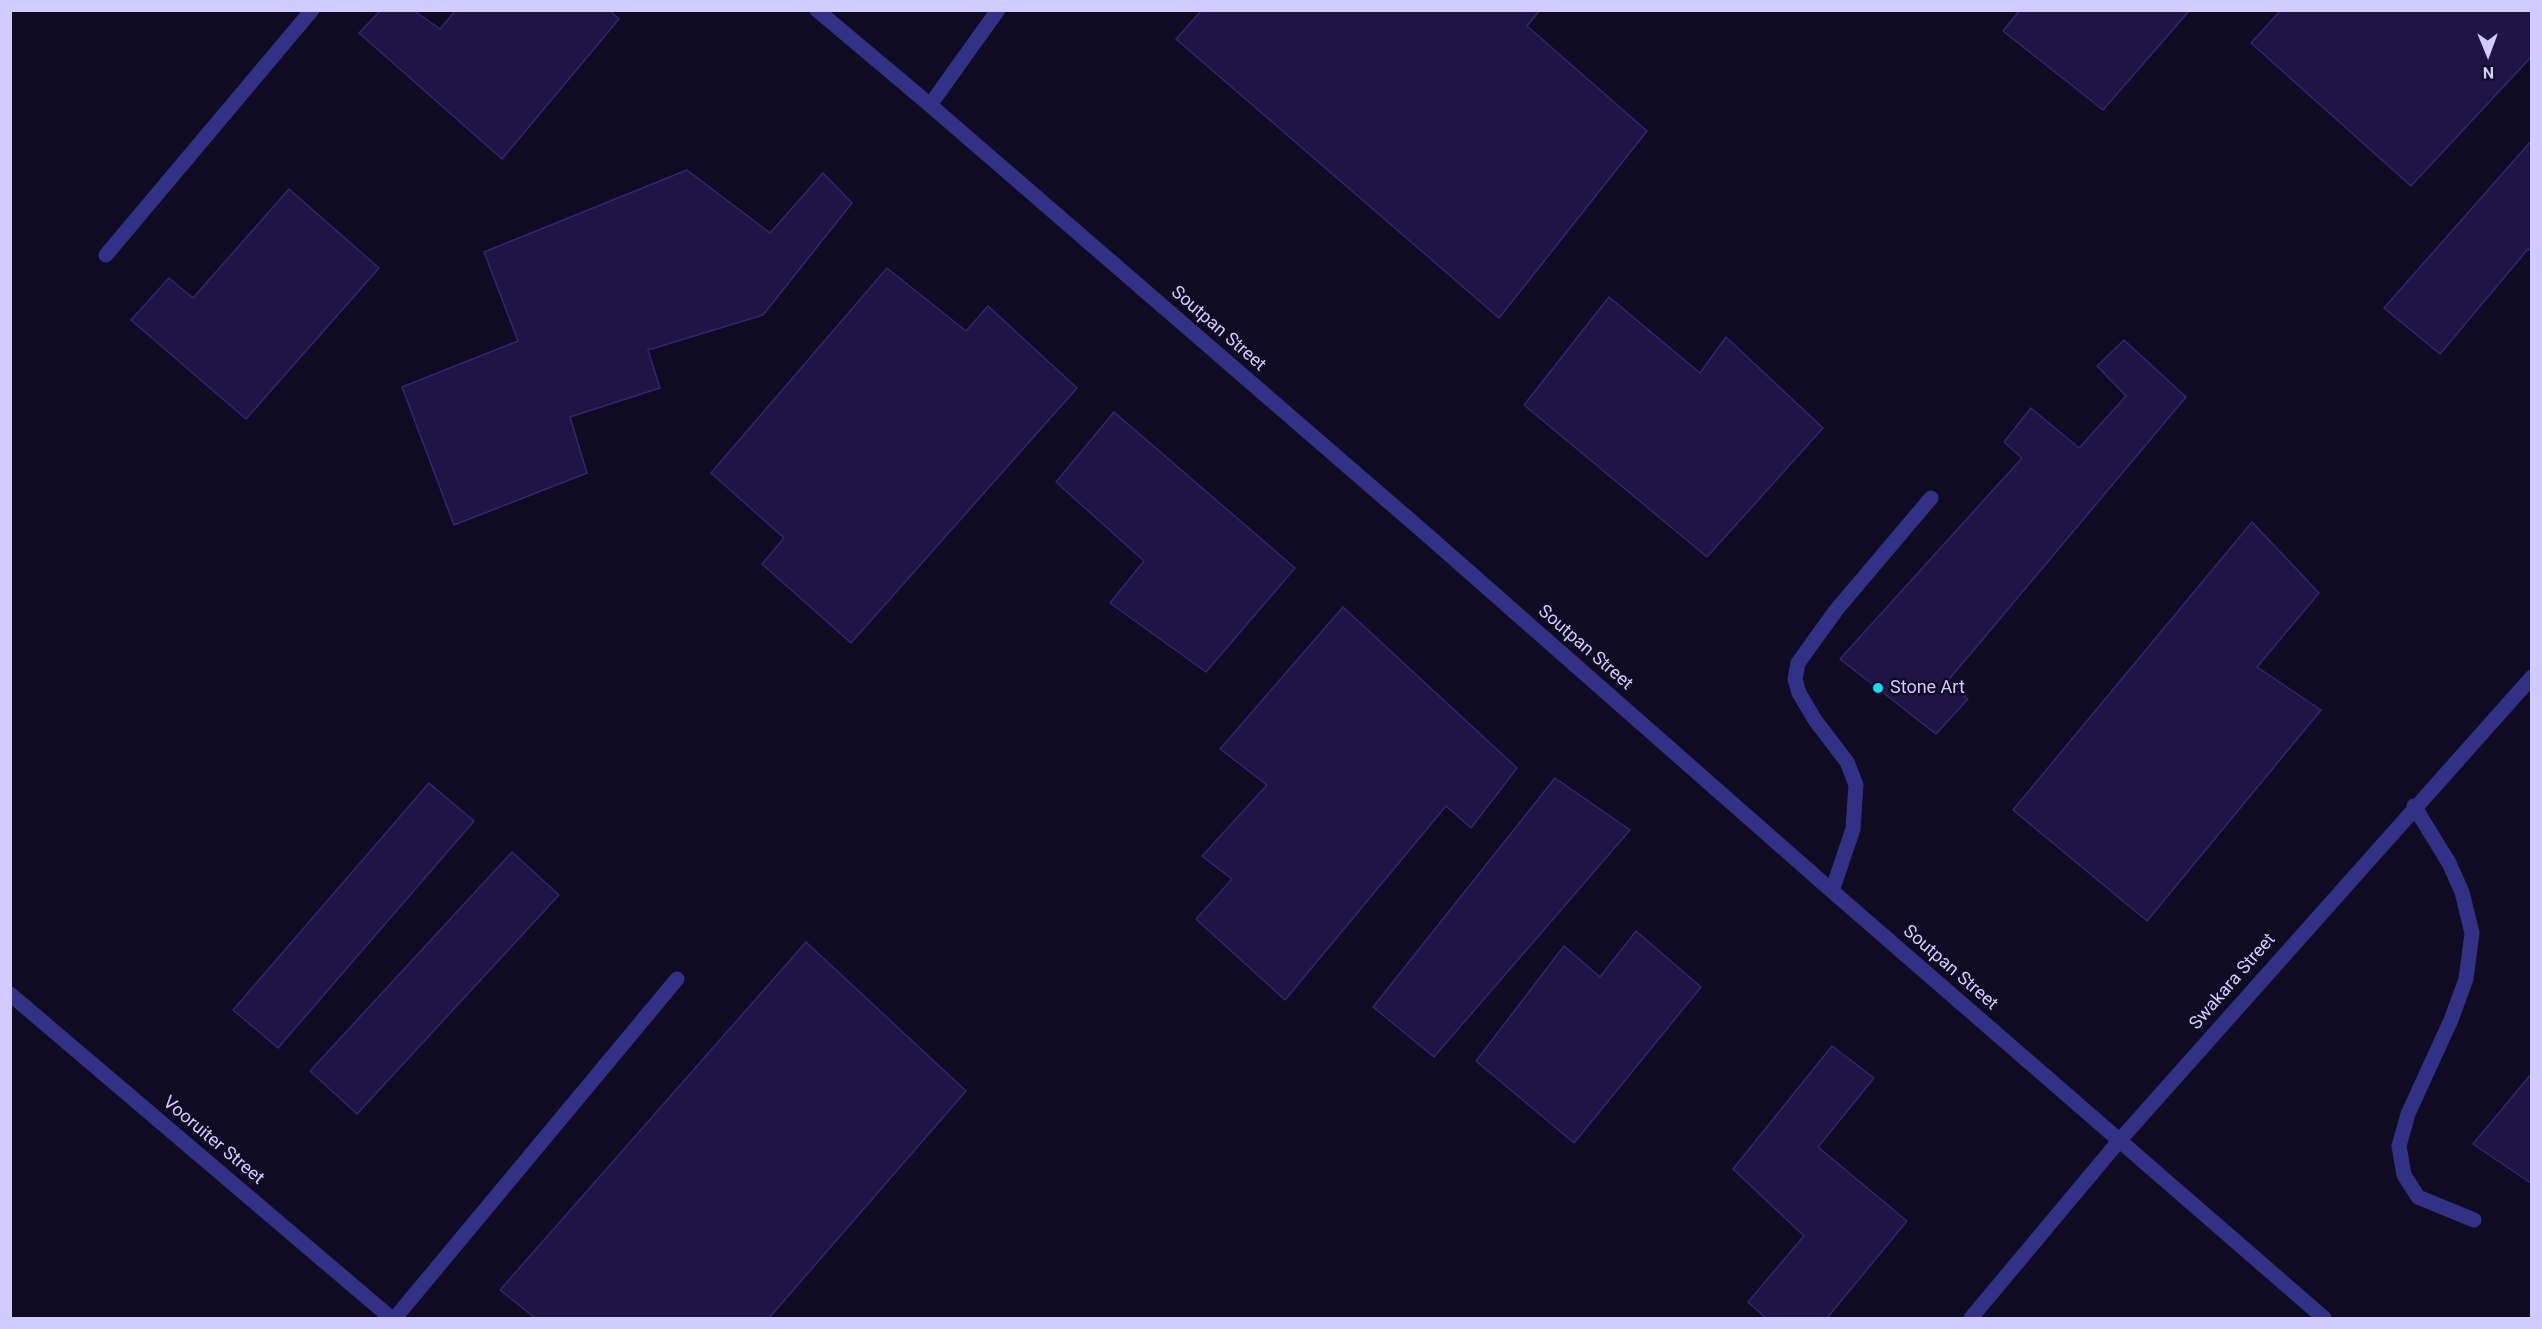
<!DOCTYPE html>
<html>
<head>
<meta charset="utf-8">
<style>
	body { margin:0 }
	#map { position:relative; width:2542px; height:1329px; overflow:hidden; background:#0e0b22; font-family:Roboto,sans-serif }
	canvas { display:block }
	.frame { position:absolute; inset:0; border:12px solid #d1cbff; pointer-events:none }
	.north { position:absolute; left:2458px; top:24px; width:60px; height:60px; -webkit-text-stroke:4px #0e0b22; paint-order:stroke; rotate:179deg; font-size:16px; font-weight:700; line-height:24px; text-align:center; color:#d1cbff }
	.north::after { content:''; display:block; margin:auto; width:21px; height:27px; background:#d1cbff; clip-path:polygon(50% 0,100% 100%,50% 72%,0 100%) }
</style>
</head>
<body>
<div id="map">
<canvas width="2542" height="1329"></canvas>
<div class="frame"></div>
<div class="north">N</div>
</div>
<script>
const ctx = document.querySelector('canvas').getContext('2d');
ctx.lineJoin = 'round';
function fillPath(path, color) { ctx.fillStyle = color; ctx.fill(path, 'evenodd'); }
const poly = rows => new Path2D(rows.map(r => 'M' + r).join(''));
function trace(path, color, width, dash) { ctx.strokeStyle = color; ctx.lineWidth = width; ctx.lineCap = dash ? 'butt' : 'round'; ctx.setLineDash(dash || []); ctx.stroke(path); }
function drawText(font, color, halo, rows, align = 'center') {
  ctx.font = font + ' Roboto,sans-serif'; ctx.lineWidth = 5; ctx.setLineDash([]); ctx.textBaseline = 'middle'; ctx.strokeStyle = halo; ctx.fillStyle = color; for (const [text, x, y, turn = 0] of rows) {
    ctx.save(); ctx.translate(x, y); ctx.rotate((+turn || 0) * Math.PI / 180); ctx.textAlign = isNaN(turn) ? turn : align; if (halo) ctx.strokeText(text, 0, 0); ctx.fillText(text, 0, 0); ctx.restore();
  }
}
const building = poly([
	[381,10,413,10,440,29,456,10,609,10,619,19,502,159,359,33,381,10],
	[1202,10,1540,10,1527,26,1647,131,1499,318,1176,39,1202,10],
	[2020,10,2190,10,2103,110,2003,31,2020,10],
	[2281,10,2532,10,2532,56,2411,186,2251,43,2281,10],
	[2532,140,2532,252,2528,249,2440,354,2384,308,2532,140],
	[687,170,770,233,823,173,852,203,763,315,648,350,660,388,570,417,587,473,454,525,402,387,518,341,484,252,687,170],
	[289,189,379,268,246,419,131,320,169,278,193,298,289,189],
	[887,268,966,331,988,306,1077,388,851,643,762,564,784,538,711,473,887,268],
	[1609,297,1700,373,1726,337,1823,428,1707,557,1524,405,1609,297],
	[2124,340,2186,397,1946,683,1968,699,1936,734,1840,659,2022,458,2004,442,2031,408,2079,448,2126,396,2097,366,2124,340],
	[1114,412,1295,568,1206,672,1110,603,1144,561,1056,482,1114,412],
	[2252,522,2319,593,2257,667,2321,710,2147,921,2013,810,2252,522],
	[1343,607,1517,768,1471,828,1446,806,1285,1000,1196,919,1232,879,1202,856,1267,785,1220,749,1343,607],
	[1555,778,1630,830,1434,1057,1373,1007,1555,778],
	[429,783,474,821,278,1048,233,1010,429,783],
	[512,852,559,895,357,1114,310,1071,512,852],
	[1636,931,1701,987,1574,1143,1476,1061,1564,946,1600,977,1636,931],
	[806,942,966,1091,769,1318,535,1318,500,1290,806,942],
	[1832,1046,1874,1078,1818,1147,1907,1221,1827,1318,1766,1318,1748,1302,1804,1236,1733,1169,1832,1046],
	[2532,1073,2532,1179,2529,1182,2473,1144,2532,1073]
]);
const lane = poly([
	[930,105,998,10],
	[106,255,312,10],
	[2414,806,2449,863,2462,892,2472,933,2466,979,2451,1020,2408,1114,2399,1146,2404,1175,2418,1197,2474,1220],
	[1832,891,1853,829,1856,785,1847,762,1815,720,1799,693,1795,679,1798,663,1837,609,1931,498],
	[10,994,391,1318],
	[395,1318,677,979]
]);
const street = poly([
	[817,10,930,105,1426,534,1832,891,2324,1318],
	[1971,1318,2119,1141,2532,677]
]);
const markers = [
	[1878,688,6,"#00e1f6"]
];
const streetNames = [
	["Soutpan Street",1218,329,41],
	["Soutpan Street",1585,648,41],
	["Soutpan Street",1950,968,41],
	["Swakara Street",2233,982,-49],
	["Vooruiter Street",213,1141,40]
];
const poiNames = [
	["Stone Art",1890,688]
];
fillPath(building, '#1e1544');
trace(building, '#332573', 1.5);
trace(lane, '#333185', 15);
trace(street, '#333185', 15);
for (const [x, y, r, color] of markers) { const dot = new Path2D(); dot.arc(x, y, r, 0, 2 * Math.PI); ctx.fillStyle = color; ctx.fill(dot); trace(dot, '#0e0b22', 2); }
drawText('18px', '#d1cbff', '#0e0b22', streetNames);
drawText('18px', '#d1cbff', '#0e0b22', poiNames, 'left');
</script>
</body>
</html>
